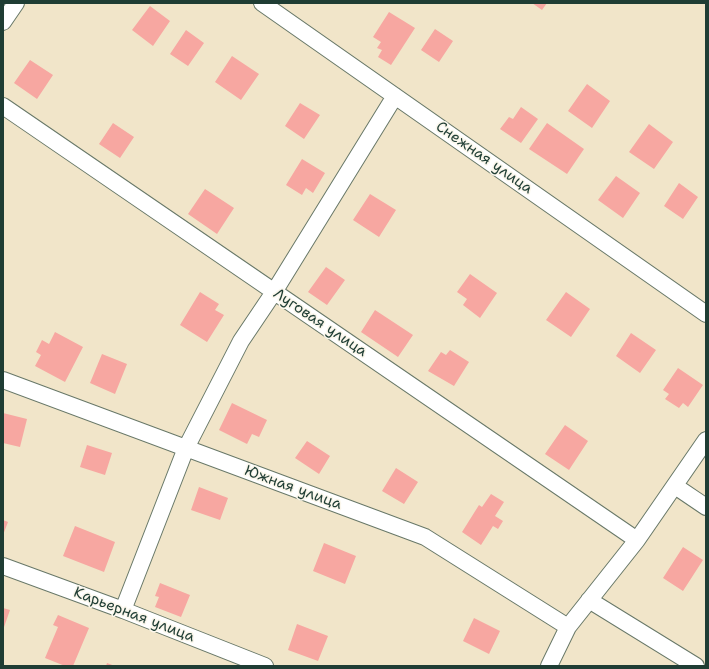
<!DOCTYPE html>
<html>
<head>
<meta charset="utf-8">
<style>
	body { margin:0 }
	#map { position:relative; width:709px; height:669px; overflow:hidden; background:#f1e5c9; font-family:"Shantell Sans",sans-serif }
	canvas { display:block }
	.frame { position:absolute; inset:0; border:4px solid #1f3d34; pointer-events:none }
</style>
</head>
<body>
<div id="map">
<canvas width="709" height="669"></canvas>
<div class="frame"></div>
</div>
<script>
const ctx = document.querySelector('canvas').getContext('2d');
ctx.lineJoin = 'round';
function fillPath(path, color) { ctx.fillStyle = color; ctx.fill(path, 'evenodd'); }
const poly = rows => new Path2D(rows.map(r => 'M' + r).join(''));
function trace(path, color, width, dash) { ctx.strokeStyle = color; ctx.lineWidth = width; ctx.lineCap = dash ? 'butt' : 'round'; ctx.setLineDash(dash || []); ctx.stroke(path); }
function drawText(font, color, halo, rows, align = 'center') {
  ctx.font = font + ' "Shantell Sans",sans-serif'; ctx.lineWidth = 3; ctx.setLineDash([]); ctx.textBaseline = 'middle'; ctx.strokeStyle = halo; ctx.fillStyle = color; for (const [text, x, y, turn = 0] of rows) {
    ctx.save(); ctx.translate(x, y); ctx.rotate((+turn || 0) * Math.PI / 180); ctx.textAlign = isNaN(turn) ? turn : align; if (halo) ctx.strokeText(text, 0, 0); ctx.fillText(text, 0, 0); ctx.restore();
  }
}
const building = poly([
	[532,3,547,3,542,10],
	[150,6,170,21,153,46,132,30],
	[389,12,415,28,391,65,378,57,382,50,377,48,381,42,373,37],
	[435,29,453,41,439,62,421,50],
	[186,30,204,43,188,66,170,54],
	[232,56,259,74,241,100,215,82],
	[30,60,53,75,37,99,14,83],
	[587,84,610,101,592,128,568,111],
	[300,103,320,115,304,139,285,126],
	[521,107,538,119,521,143,500,129,509,117,513,119],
	[113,123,134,137,120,158,99,144],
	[547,123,584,149,567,174,529,149],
	[649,124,673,142,654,169,629,152],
	[302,159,325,173,313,193,306,188,302,195,286,185],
	[616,176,640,193,623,218,598,200],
	[679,183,698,197,683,219,664,206],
	[205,189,234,208,217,234,188,214],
	[370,194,396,210,379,237,353,220],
	[326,267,345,280,327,305,308,292],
	[470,274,497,293,480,318,463,305,467,299,457,292],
	[200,292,219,304,215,310,224,315,207,342,180,325],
	[566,292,590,309,571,337,546,320],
	[375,310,413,335,398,357,361,332],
	[55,332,83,347,65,382,35,366,41,355,36,352,42,340,49,344],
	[631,333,656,350,640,373,616,356],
	[450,350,469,362,454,386,428,371,441,352,446,355],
	[102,354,127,364,115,394,90,383],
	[678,368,703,385,688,407,683,403,679,408,665,399,669,394,663,390],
	[232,403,267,420,259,437,252,434,247,444,219,430],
	[3,413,27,419,20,447,3,443],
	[565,425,588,441,569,470,545,454],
	[307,441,330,456,319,474,295,458],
	[87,445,112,453,105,475,80,467],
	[396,468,418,482,404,504,382,491],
	[199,487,228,498,220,520,191,510],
	[491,494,504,502,495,516,503,521,498,529,493,526,481,545,462,532,479,505,482,507],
	[3,520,8,522,3,535],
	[75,526,115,542,104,572,63,556],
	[324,543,356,556,345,584,313,571],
	[683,547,703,560,683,591,663,578],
	[160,583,190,595,181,617,155,607,159,597,155,596],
	[3,608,10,610,3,630],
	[58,615,89,628,73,666,65,666,45,658,58,627,53,625],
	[474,618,500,631,489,654,463,641],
	[297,624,328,636,318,661,288,650],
	[107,663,115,666,106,666]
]);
const minor = poly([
	[262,3,706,314],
	[3,22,16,3],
	[3,106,637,540],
	[3,380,425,537,568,627],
	[675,486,706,507],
	[3,566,123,610,265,666],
	[589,600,696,666],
	[123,610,186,448,241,341,274,292,395,96],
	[549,666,568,627,637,540,706,440]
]);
const streetNames = [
	["Снежная улица",484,158,35],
	["Луговая улица",320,323,34],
	["Южная улица",293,488,20],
	["Карьерная улица",134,615,21]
];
fillPath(building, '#f7a7a1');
trace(minor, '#687868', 18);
trace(minor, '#fff', 16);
drawText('15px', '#1f3d34', '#fbf7ec', streetNames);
</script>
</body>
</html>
